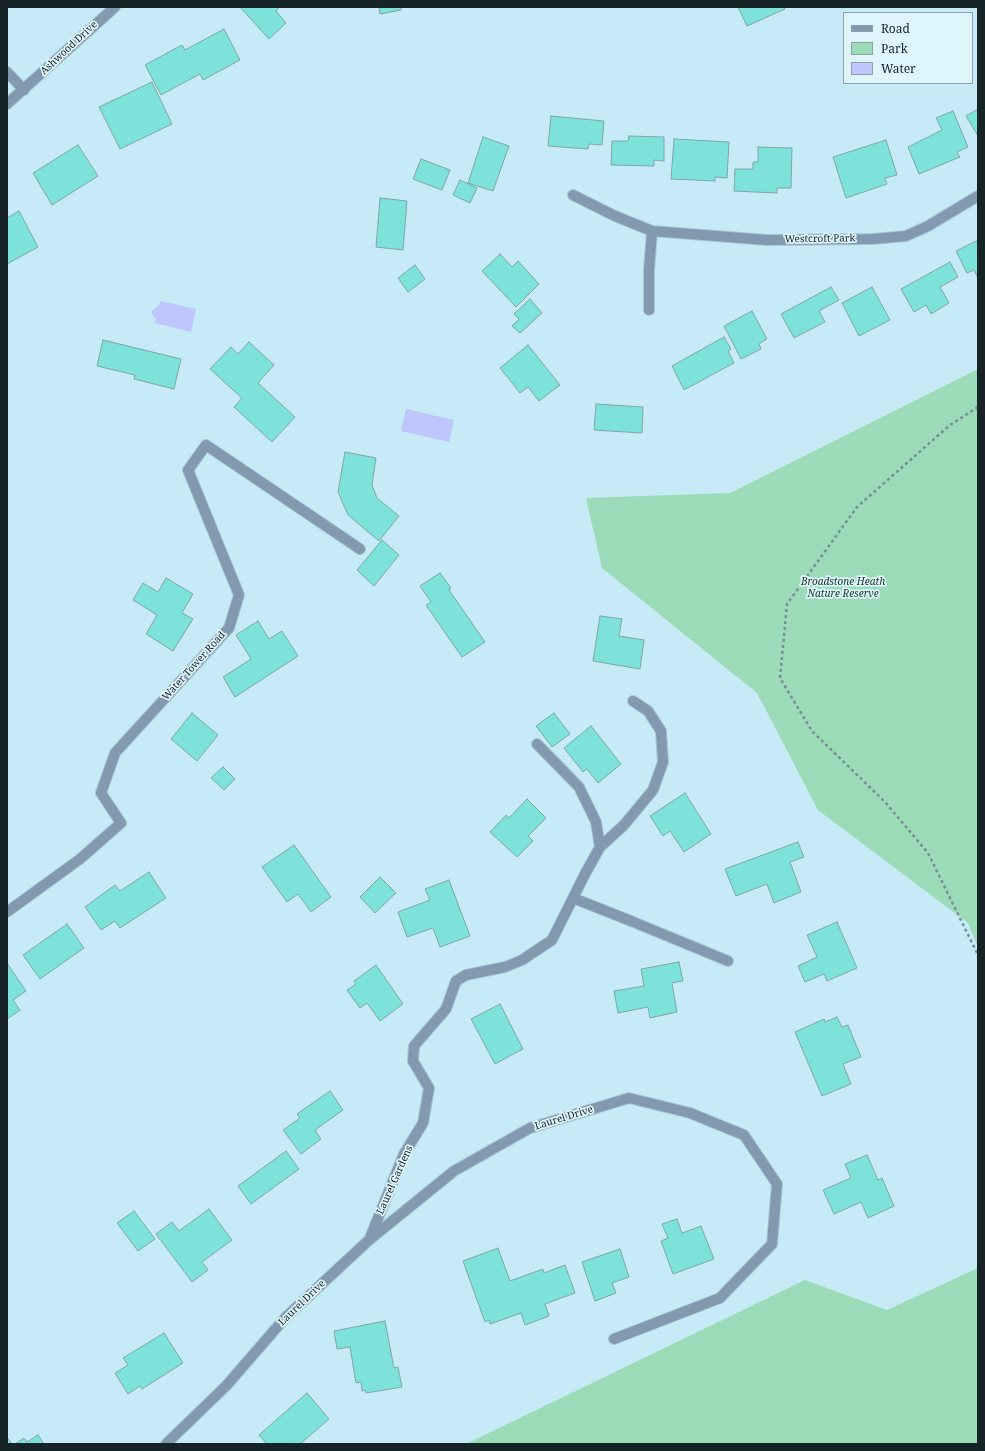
<!DOCTYPE html>
<html>
<head>
<meta charset="utf-8">
<style>
	body { margin:0 }
	#map { position:relative; width:985px; height:1451px; overflow:hidden; background:#c6ebf6; font-family:"Noto Serif",serif }
	canvas { display:block }
	.frame { position:absolute; inset:0; border:8px solid #162428; pointer-events:none }
	.legend { position:absolute; left:843px; top:12px; width:130px; height:72px; box-sizing:border-box; background:#dff5fc; border:1px solid #8fa1a7; margin:0; padding:5px 7px; list-style:none; font-size:12px; color:#162428 }
	.legend li { display:flex; align-items:center; gap:8px; height:20px }
	.legend b { width:20px; border:1px solid #8fa1a7 }
</style>
</head>
<body>
<div id="map">
<canvas width="985" height="1451"></canvas>
<div class="frame"></div>
<ul class="legend">
<li><b style="height:5px;background:#8299b0"></b>Road</li>
<li><b style="height:11px;background:#9cdbb7"></b>Park</li>
<li><b style="height:11px;background:#bfc6fd"></b>Water</li>
</ul>
</div>
<script>
const ctx = document.querySelector('canvas').getContext('2d');
ctx.lineJoin = 'round';
function fillPath(path, color) { ctx.fillStyle = color; ctx.fill(path, 'evenodd'); }
const poly = rows => new Path2D(rows.map(r => 'M' + r).join(''));
function trace(path, color, width, dash) { ctx.strokeStyle = color; ctx.lineWidth = width; ctx.lineCap = dash ? 'butt' : 'round'; ctx.setLineDash(dash || []); ctx.stroke(path); }
function drawText(font, color, halo, rows, align = 'center') {
  ctx.font = font + ' "Noto Serif",serif'; ctx.lineWidth = 3.5; ctx.setLineDash([]); ctx.textBaseline = 'middle'; ctx.strokeStyle = halo; ctx.fillStyle = color; for (const [text, x, y, turn = 0] of rows) {
    ctx.save(); ctx.translate(x, y); ctx.rotate((+turn || 0) * Math.PI / 180); ctx.textAlign = isNaN(turn) ? turn : align; if (halo) ctx.strokeText(text, 0, 0); ctx.fillText(text, 0, 0); ctx.restore();
  }
}
const green = poly([
	[978,369,978,947,968,923,818,810,757,693,602,568,586,498,730,493],
	[978,1268,978,1444,466,1444,805,1280,887,1310]
]);
const water = poly([
	[160,301,196,309,191,332,155,323,156,319,152,315,152,311,160,304],
	[406,409,454,420,449,442,401,431]
]);
const building = poly([
	[240,7,280,7,276,11,286,23,269,39,240,7],
	[379,7,401,7,401,10,380,14,379,7],
	[738,7,784,7,785,9,747,26,738,7],
	[224,29,240,60,203,80,200,74,161,95,145,65,182,45,185,50,224,29],
	[152,82,172,124,120,149,99,107,152,82],
	[978,109,978,136,966,116,978,109],
	[953,111,968,147,957,152,960,157,919,174,908,147,942,130,936,118,953,111],
	[551,116,604,121,602,145,589,144,588,149,548,146,551,116],
	[629,136,664,137,664,161,654,160,654,166,611,165,612,141,628,141,629,136],
	[483,137,509,146,493,191,468,183,483,137],
	[674,139,729,142,727,178,715,177,715,181,671,179,674,139],
	[886,140,897,175,885,178,887,184,846,198,833,157,886,140],
	[78,145,98,176,52,205,33,173,78,145],
	[758,147,792,148,791,188,777,188,777,193,734,191,735,169,753,169,753,162,758,162,758,147],
	[421,159,450,170,442,190,413,179,421,159],
	[460,180,477,188,470,203,453,195,460,180],
	[380,198,407,201,403,250,376,247,380,198],
	[19,211,38,247,7,264,7,218,19,211],
	[978,240,978,278,974,270,967,273,956,251,978,240],
	[500,254,512,267,518,261,539,284,516,307,482,271,500,254],
	[950,262,958,277,940,287,949,303,931,314,926,305,914,312,901,289,950,262],
	[415,265,425,279,408,292,398,278,415,265],
	[831,287,839,300,819,311,825,322,794,338,781,314,831,287],
	[872,287,890,320,859,336,842,303,872,287],
	[530,299,542,313,520,333,512,326,519,319,514,314,530,299],
	[752,311,767,339,759,344,761,349,741,359,724,326,752,311],
	[724,337,731,349,728,351,734,363,684,390,672,366,724,337],
	[103,340,181,359,174,389,134,379,135,375,97,366,103,340],
	[249,342,274,365,258,383,295,417,272,442,234,407,242,398,210,369,231,347,238,354,249,342],
	[528,345,560,385,539,401,528,387,520,393,500,368,528,345],
	[596,404,643,407,642,433,594,430,596,404],
	[345,452,376,458,372,485,377,498,399,516,379,541,348,515,338,492,345,452],
	[382,540,399,555,374,586,357,570,382,540],
	[440,573,451,588,449,590,485,642,462,657,426,605,431,602,420,586,440,573],
	[166,578,193,594,182,613,193,619,173,651,146,634,157,615,133,600,143,583,158,592,166,578],
	[600,616,622,619,619,636,644,640,640,669,593,661,600,616],
	[258,621,269,639,282,631,298,656,235,697,223,677,251,659,236,635,258,621],
	[192,713,218,735,197,761,171,739,192,713],
	[554,713,570,734,552,747,536,726,554,713],
	[591,726,621,764,598,783,587,769,583,772,564,748,591,726],
	[223,767,235,779,224,790,211,778,223,767],
	[685,793,711,834,684,852,670,831,663,836,650,816,685,793],
	[527,799,546,818,528,836,533,841,517,857,490,832,506,815,509,818,527,799],
	[798,842,804,857,790,862,801,892,774,903,767,884,736,896,725,869,798,842],
	[294,845,331,897,311,912,298,894,287,902,262,867,294,845],
	[149,872,166,898,120,928,115,921,101,930,85,907,115,885,120,891,149,872],
	[380,877,396,893,375,913,360,897,380,877],
	[449,880,470,936,440,947,433,928,407,937,398,912,430,900,425,889,449,880],
	[837,922,857,968,827,981,824,974,805,982,798,966,817,957,807,935,837,922],
	[67,924,84,948,40,979,23,955,67,924],
	[679,962,683,981,672,983,677,1012,650,1018,648,1007,618,1013,614,991,644,986,641,969,679,962],
	[7,963,26,991,13,1000,20,1010,7,1019,7,963],
	[376,965,403,1004,380,1021,367,1003,360,1008,347,990,356,984,354,981,376,965],
	[500,1004,523,1049,495,1064,471,1019,500,1004],
	[837,1017,842,1027,848,1025,861,1057,843,1064,851,1084,822,1096,795,1032,824,1019,825,1022,837,1017],
	[330,1091,343,1110,315,1130,321,1139,301,1154,283,1130,300,1118,297,1114,330,1091],
	[286,1151,299,1169,251,1204,238,1186,286,1151],
	[867,1155,878,1180,882,1178,894,1206,868,1218,861,1202,834,1214,823,1190,851,1178,845,1164,867,1155],
	[209,1209,232,1240,202,1262,208,1270,192,1282,156,1234,172,1222,179,1231,209,1209],
	[134,1211,155,1239,138,1251,117,1223,134,1211],
	[677,1219,682,1233,701,1226,714,1259,673,1274,661,1241,668,1238,662,1224,677,1219],
	[498,1248,510,1281,543,1269,544,1273,565,1265,575,1293,545,1304,549,1316,525,1325,521,1313,490,1324,489,1320,485,1322,463,1261,498,1248],
	[620,1249,629,1277,612,1283,616,1293,595,1301,582,1262,620,1249],
	[385,1321,394,1368,398,1367,402,1387,366,1393,365,1390,362,1391,361,1382,356,1383,350,1347,337,1349,334,1331,385,1321],
	[164,1333,183,1363,142,1389,140,1386,128,1394,115,1373,128,1365,123,1358,164,1333],
	[307,1393,329,1419,300,1444,267,1444,259,1435,307,1393],
	[38,1435,44,1444,15,1444,24,1438,27,1442,38,1435],
	[7,1437,12,1444,7,1444,7,1437]
]);
const path = poly([
	[978,407,950,425,857,507,787,604,780,678,812,731,885,802,928,853,978,955]
]);
const lane = poly([
	[537,744,579,787,596,822,600,847,585,874],
	[600,847,624,825,653,790,663,762,661,731,648,711,633,701],
	[631,921,728,961]
]);
const street = poly([
	[7,72,24,90],
	[7,104,115,7],
	[573,195,615,216,652,231,767,240,873,239,906,236,928,226,978,196],
	[649,310,649,270,652,231],
	[573,898,631,921],
	[7,912,80,859,121,823,101,793,115,753,229,628,239,595,188,470,206,445,360,549],
	[370,1238,404,1154,423,1123,429,1088,413,1061,414,1046,446,1009,456,981,466,975,505,967,522,960,552,940,585,874],
	[166,1444,226,1386,285,1318,369,1240,454,1171,530,1128,629,1098,690,1113,744,1135,777,1184,772,1244,720,1298,614,1339]
]);
const streetNames = [
	["Ashwood Drive",69,48,-43],
	["Westcroft Park",820,239,-1],
	["Water Tower Road",194,666,-48],
	["Laurel Drive",564,1118,-17],
	["Laurel Gardens",395,1180,-66],
	["Laurel Drive",302,1303,-44]
];
const parkNames = [
	["Broadstone Heath",843,582],
	["Nature Reserve",843,594]
];
fillPath(green, '#9cdbb7');
fillPath(water, '#bfc6fd');
fillPath(building, '#7de2da');
trace(building, '#80a6a2', 1);
trace(lane, '#a6c7d1', 12);
trace(street, '#a6c7d1', 12);
trace(path, '#758f97', 2.5, [3, 3]);
trace(lane, '#8299b0', 10);
trace(street, '#8299b0', 10);
drawText('10px', '#162428', '#dff5fc', streetNames);
drawText('italic 10px', '#143524', '#dff5fc', parkNames);
</script>
</body>
</html>
